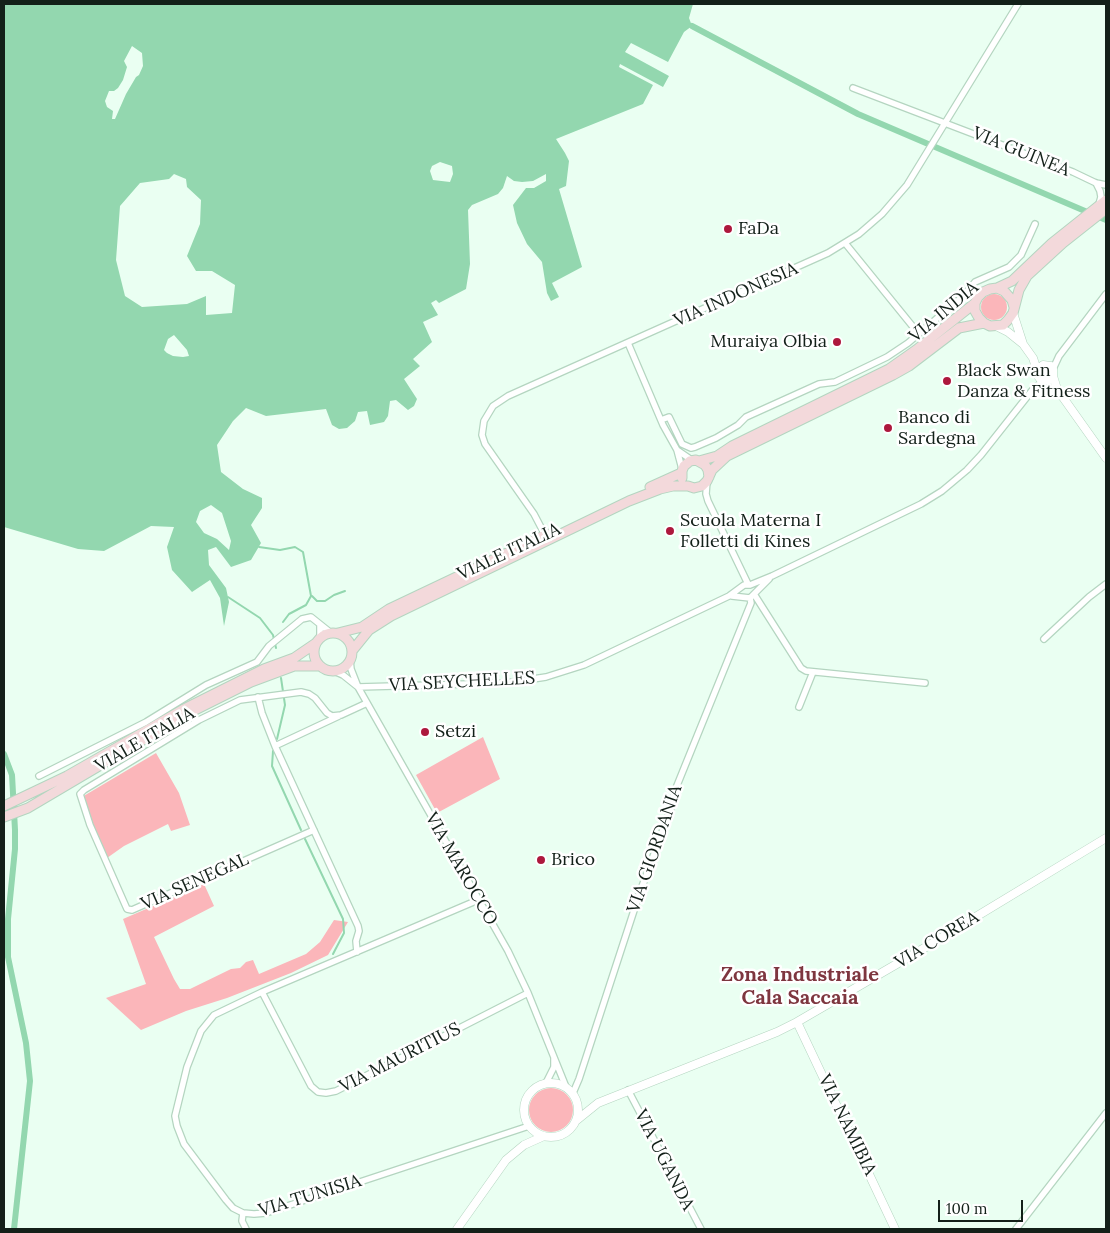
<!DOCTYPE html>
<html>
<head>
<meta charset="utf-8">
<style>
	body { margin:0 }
	#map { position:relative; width:1110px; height:1233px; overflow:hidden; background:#eafff2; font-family:Lora,serif }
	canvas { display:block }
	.frame { position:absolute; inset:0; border:5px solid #132019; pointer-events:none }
	.scale { position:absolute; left:938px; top:1200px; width:85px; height:22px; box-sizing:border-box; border:2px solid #132019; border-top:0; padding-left:6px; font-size:15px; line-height:18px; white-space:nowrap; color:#132019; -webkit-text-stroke:4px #fff; paint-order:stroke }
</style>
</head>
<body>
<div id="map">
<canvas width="1110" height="1233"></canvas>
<div class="frame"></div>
<div class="scale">100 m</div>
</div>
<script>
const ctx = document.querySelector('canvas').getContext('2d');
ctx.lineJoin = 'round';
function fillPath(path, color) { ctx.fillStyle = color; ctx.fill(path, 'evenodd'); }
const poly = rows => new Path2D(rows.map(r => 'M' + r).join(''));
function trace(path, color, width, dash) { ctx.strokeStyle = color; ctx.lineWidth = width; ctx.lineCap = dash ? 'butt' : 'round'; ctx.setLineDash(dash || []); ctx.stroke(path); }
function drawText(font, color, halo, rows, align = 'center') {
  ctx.font = font + ' Lora,serif'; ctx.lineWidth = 5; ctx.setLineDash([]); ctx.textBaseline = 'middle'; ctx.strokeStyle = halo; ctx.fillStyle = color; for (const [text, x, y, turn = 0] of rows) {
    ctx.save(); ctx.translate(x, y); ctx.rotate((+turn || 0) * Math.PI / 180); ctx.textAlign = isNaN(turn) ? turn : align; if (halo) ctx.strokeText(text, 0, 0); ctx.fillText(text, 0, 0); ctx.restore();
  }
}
const green = poly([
	'981 307a13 13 0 1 1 26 0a13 13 0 1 1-26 0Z',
	[483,737,500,779,437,813,416,775],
	[156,753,179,793,190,825,171,831,168,824,124,846,107,858,82,797],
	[204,884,214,906,154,937,174,979,180,989,190,989,231,969,240,968,246,962,253,960,259,974,306,954,320,942,334,920,348,922,328,955,291,973,227,998,186,1011,141,1030,106,998,146,984,123,919],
	'529 1110a22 22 0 1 1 44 0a22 22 0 1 1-44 0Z'
]);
const water = poly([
	[4,4,693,4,689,18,692,26,684,32,668,62,631,43,625,52,669,76,663,87,620,64,619,67,653,85,643,104,556,139,565,153,569,161,566,186,559,189,582,267,552,283,559,297,551,301,547,293,542,262,527,244,517,223,513,205,526,188,534,188,546,181,546,174,533,181,522,182,514,181,507,176,503,188,498,194,472,205,468,210,470,264,466,289,439,303,436,300,431,303,438,315,423,322,432,342,413,359,420,366,404,379,417,399,414,406,408,410,396,400,390,401,388,416,384,422,370,425,367,411,358,412,355,421,347,428,339,429,332,425,326,409,266,416,246,408,233,421,217,445,221,472,243,489,262,498,262,508,251,525,261,543,251,560,231,567,216,547,208,550,209,565,226,588,229,602,224,626,220,598,210,580,192,592,172,570,167,547,174,527,151,526,104,551,78,549,4,527],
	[132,46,142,53,143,66,139,75,136,77,126,94,115,119,112,119,113,111,107,107,105,101,109,91,114,91,118,88,123,80,127,67,124,61],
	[440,162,452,166,453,174,450,182,433,180,430,171,432,166],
	[174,174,186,179,187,187,201,200,200,224,187,256,196,271,212,271,235,285,232,313,206,315,206,296,187,304,142,307,125,296,116,260,120,206,140,183,169,179],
	[174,335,187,350,189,356,183,357,173,356,167,353,164,350,168,339],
	[211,505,222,513,231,541,229,550,217,539,204,533,196,522,200,511]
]);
const stream = poly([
	[259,547,280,550,295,547,303,552,311,596,306,605,289,614,283,622],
	[312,596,317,601,325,601,334,595,345,591],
	[228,597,260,618,273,635,276,648],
	[277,739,285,705,281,678],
	[273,751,272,766,301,830],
	[305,839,343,919,344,933,333,954]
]);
const canal = poly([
	[692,26,858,114,1106,220],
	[4,754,12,775,15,830,15,849,8,919,8,957,26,1043,30,1081,14,1229]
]);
const minor = poly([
	[853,88,1073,172,1096,183,1106,185],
	[1096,183,1100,191,1101,197,1099,204],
	[845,243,918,333],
	[628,343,663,425,677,450,682,469],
	[1053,369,1059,356,1106,294],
	[661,420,669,417,682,444,691,448,695,447,716,438,738,425,746,417,819,384,835,382,887,357,908,343,962,297,975,282,1009,267,1021,255,1035,224],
	[677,450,693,461],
	[707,481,706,494,708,501,748,584],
	[545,535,534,514,485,444,482,435,484,421,493,406,508,396,828,253,859,234,882,214,907,185,1018,4],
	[754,594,801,668,806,671,925,683],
	[732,596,750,598,769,579],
	[320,638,320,626],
	[1044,639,1089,597,1106,584],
	[350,660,351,669,358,687,508,951,528,993,566,1087],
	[334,671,343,675,358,687],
	[358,687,506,683,546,677,584,665,729,596,744,585,750,585,772,576,921,504,942,491,967,470,981,455,1034,388,1044,381],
	[258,697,262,713,275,746,358,926,359,931,356,941,357,952],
	[799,707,813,672],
	[275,746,339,716],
	[39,776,146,722,206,685,257,662,269,646,302,619,311,617,331,633],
	[314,830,132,910,127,909,90,825,80,794,84,790,199,720,240,700,301,692,309,694,315,698,327,713,332,716,341,715,367,703],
	[478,900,262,992,214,1015,201,1031,187,1067,175,1116,177,1126,184,1144,226,1200,233,1208,243,1213,254,1214,266,1213,529,1126],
	[262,992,311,1086,318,1092,326,1093,336,1091,528,993],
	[546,1083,554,1067,554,1058],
	[628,1090,701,1229],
	[573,1093,579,1079,640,892,671,808,676,788,751,603,750,598],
	[243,1213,242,1221,246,1229],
	[1016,1229,1106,1113]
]);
const tertiary = poly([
	[1013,313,1023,344],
	[996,326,1008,332,1023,344,1033,358,1037,370],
	[1053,376,1049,380,1041,380,1038,376,1037,370,1043,365,1051,366,1053,369,1053,376,1057,389,1106,458],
	[797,1022,895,1229],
	'524 1110a27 27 0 1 1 54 0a27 27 0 1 1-54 0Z',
	[577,1120,598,1103,777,1032,797,1022,926,947,1106,838],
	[457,1229,506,1160,524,1145,544,1136]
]);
const secondary = poly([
	[997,288,1012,281,1052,243,1106,200],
	[1014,307,1012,300,1004,291,997,288,990,289,983,292,978,297,975,303,975,311,979,318,984,323,990,326,1003,325,1008,320,1013,313,1019,290,1027,276,1063,243,1106,209],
	[699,461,717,456,732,446,889,369,916,350,975,303],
	[682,478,682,471,684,466,690,461,696,460,705,465,708,470,709,477],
	[650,487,681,473],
	'314 652a19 19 0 1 1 38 0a19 19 0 1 1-38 0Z',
	[338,633,362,627,389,609,547,534],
	[352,651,369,630,391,616,629,501,660,489,673,486,688,486,694,488,702,486,707,481,712,470,727,456,893,375,909,366,959,328,984,323],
	[4,806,67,776,184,709,264,669,294,658,316,643],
	[4,817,28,808,187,714,251,682,294,666,320,666]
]);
const markers = [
	[728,229,5,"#ad183d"],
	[837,342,5,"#ad183d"],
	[947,381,5,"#ad183d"],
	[888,428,5,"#ad183d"],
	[670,531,5,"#ad183d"],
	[425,732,5,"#ad183d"],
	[541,860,5,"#ad183d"]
];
const streetNames = [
	["VIA GUINEA",1021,152,22],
	["VIA INDONESIA",736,295,-24],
	["VIA INDIA",944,312,-40],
	["VIALE ITALIA",509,552,-25],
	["VIA SEYCHELLES",462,682,-3],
	["VIALE ITALIA",145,740,-30],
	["VIA GIORDANIA",655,849,-71],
	["VIA MAROCCO",461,869,60],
	["VIA SENEGAL",195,882,-24],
	["VIA COREA",937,940,-31],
	["VIA MAURITIUS",400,1058,-27],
	["VIA NAMIBIA",847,1125,64],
	["VIA UGANDA",664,1160,63],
	["VIA TUNISIA",310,1196,-17]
];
const poiNames = [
	["FaDa",738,229],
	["Muraiya Olbia",827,342,"right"],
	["Black Swan",957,371],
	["Danza & Fitness",957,392],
	["Banco di",898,418],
	["Sardegna",898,439],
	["Scuola Materna I",680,521],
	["Folletti di Kines",680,542],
	["Setzi",435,732],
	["Brico",551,860]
];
const quarterNames = [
	["Zona Industriale",800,975],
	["Cala Saccaia",800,998]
];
fillPath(green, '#fbb6ba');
fillPath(water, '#93d7af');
trace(stream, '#93d7af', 2);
trace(canal, '#93d7af', 6);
trace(minor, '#b4d5c0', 8);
trace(tertiary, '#b4d5c0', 9);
trace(secondary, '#b4d5c0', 11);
trace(minor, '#fff', 5.5);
trace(tertiary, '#fff', 8);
trace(secondary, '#f3d9db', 9);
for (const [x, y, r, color] of markers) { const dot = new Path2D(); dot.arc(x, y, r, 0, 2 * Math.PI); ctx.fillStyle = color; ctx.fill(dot); trace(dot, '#fff', 2); }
drawText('18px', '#132019', '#fff', streetNames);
drawText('18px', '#132019', '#fff', poiNames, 'left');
drawText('bold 20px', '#7e363f', '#fff', quarterNames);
</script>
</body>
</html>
